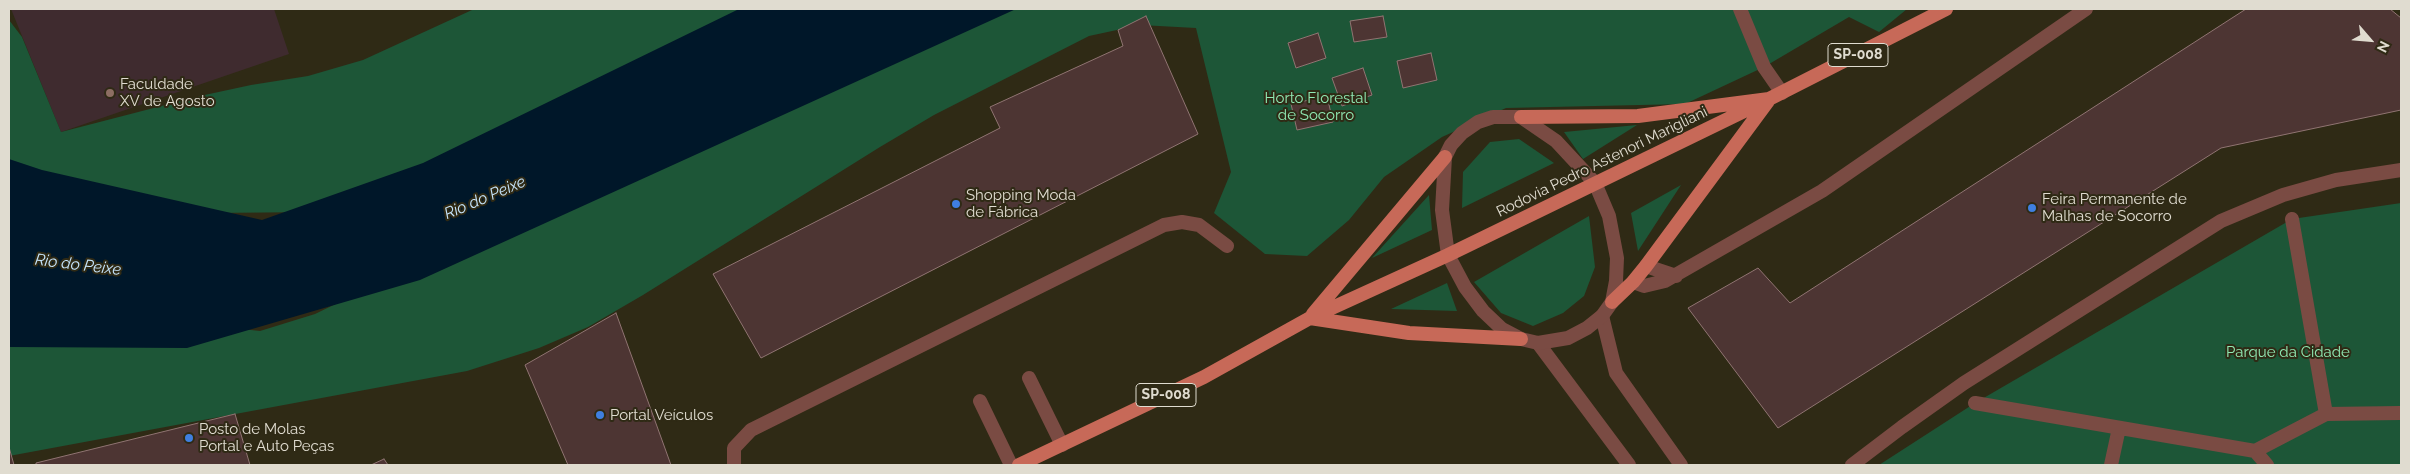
<!DOCTYPE html>
<html>
<head>
<meta charset="utf-8">
<style>
	body { margin:0 }
	#map { position:relative; width:2410px; height:474px; overflow:hidden; background:#2f2a15; font-family:Raleway,sans-serif }
	canvas { display:block }
	.frame { position:absolute; inset:0; border:10px solid #e0dcd0; pointer-events:none }
	.north { position:absolute; left:2345px; top:15px; width:50px; height:50px; -webkit-text-stroke:4px #2f2a15; paint-order:stroke; rotate:117deg; font-size:14px; font-weight:700; line-height:20px; text-align:center; color:#e0dcd0 }
	.north::after { content:''; display:block; margin:auto; width:18px; height:22px; background:#e0dcd0; clip-path:polygon(50% 0,100% 100%,50% 72%,0 100%) }
</style>
</head>
<body>
<div id="map">
<canvas width="2410" height="474"></canvas>
<div class="frame"></div>
<div class="north">N</div>
</div>
<script>
const ctx = document.querySelector('canvas').getContext('2d');
ctx.lineJoin = 'round';
function fillPath(path, color) { ctx.fillStyle = color; ctx.fill(path, 'evenodd'); }
const poly = rows => new Path2D(rows.map(r => 'M' + r).join(''));
function trace(path, color, width, dash) { ctx.strokeStyle = color; ctx.lineWidth = width; ctx.lineCap = dash ? 'butt' : 'round'; ctx.setLineDash(dash || []); ctx.stroke(path); }
function drawText(font, color, halo, rows, align = 'center') {
  ctx.font = font + ' Raleway,sans-serif'; ctx.lineWidth = 4; ctx.setLineDash([]); ctx.textBaseline = 'middle'; ctx.strokeStyle = halo; ctx.fillStyle = color; for (const [text, x, y, turn = 0] of rows) {
    ctx.save(); ctx.translate(x, y); ctx.rotate((+turn || 0) * Math.PI / 180); ctx.textAlign = isNaN(turn) ? turn : align; if (halo) ctx.strokeText(text, 0, 0); ctx.fillText(text, 0, 0); ctx.restore();
  }
}
const education = poly([
	[11,9,274,9,289,54,61,132]
]);
const green = poly([
	[484,9,1907,9,1879,32,1849,17,1764,67,1685,104,1506,108,1442,137,1384,177,1349,220,1307,256,1265,254,1214,213,1231,172,1196,28,1140,25,1089,36,934,115,880,147,643,295,588,327,539,348,467,371,9,456,9,313,60,309,260,331,315,314,375,285,321,212,207,213,9,163,9,20,22,37,61,132,200,96,251,85,308,76,363,60,472,10],
	[1637,125,1583,159,1564,132],
	[1519,139,1554,163,1462,208,1463,172,1490,142],
	[1681,185,1638,251,1631,213],
	[1429,195,1432,230,1372,258],
	[2401,203,2401,465,1879,465,1975,403,2292,219],
	[1589,216,1595,267,1584,296,1563,313,1533,326,1501,313,1474,282],
	[1447,283,1457,311,1391,309]
]);
const water = poly([
	[739,9,1016,9,420,280,187,348,9,347,9,159,42,170,262,220,423,163]
]);
const building = poly([
	[2246,9,2390,9,2401,18,2401,110,2221,148,1778,428,1688,308,1758,268,1790,303,2246,9],
	[1146,16,1198,134,761,358,713,274,1000,128,990,107,1123,46,1118,30,1146,16],
	[1383,16,1387,37,1354,42,1350,21,1383,16],
	[1318,33,1326,58,1296,68,1288,43,1318,33],
	[1431,53,1437,80,1403,88,1397,61,1431,53],
	[1363,68,1372,95,1342,106,1332,78,1363,68],
	[1327,96,1333,122,1297,130,1291,104,1327,96],
	[616,313,671,465,568,465,525,365,616,313],
	[235,414,250,465,36,465,36,463,235,414],
	[9,447,14,465,9,465,9,447],
	[384,459,388,465,371,465,384,459]
]);
const service = poly([
	[1740,9,1764,67,1782,93],
	[1646,266,1676,276],
	[1633,282,1644,286,1665,281,1822,191,2086,9],
	[1602,316,1616,373,1681,465],
	[1538,343,1629,465],
	[1029,378,1062,445],
	[980,401,1011,465],
	[734,465,734,448,751,430,1164,225,1182,222,1199,225,1227,246],
	[1852,465,1902,427,1964,383,2221,221,2283,195,2336,180,2401,170]
]);
const pedestrian = poly([
	[2292,219,2326,414,2401,413],
	[1975,403,2255,451,2326,414],
	[2255,451,2267,465],
	[2111,465,2119,428]
]);
const minor = poly([
	[1493,117,1521,117,1556,141,1595,183,1609,216,1617,258,1616,281,1612,302,1602,316,1587,328,1568,338,1538,343,1521,339,1502,329,1483,311,1465,287,1448,255,1442,210,1445,157,1451,145,1462,133,1478,122,1493,117]
]);
const primary = poly([
	[1521,117,1638,116,1769,99,1946,9],
	[1612,302,1633,282,1646,266,1768,101],
	[1313,314,1445,157],
	[1310,318,1409,333,1521,339],
	[1019,465,1204,377,1310,318,1448,255,1769,99]
]);
const markers = [
	[110,93,5,"#8d6e63"],
	[956,204,5,"#3f7fe0"],
	[2032,208,5,"#3f7fe0"],
	[600,415,5,"#3f7fe0"],
	[189,438,5,"#3f7fe0"]
];
const shields = [
	[1858,55,60],
	[1166,395,60]
];
const shieldNames = [
	["SP-008",1858,55],
	["SP-008",1166,395]
];
const poiNames = [
	["Faculdade",120,84],
	["XV de Agosto",120,101],
	["Shopping Moda",966,195],
	["de Fábrica",966,212],
	["Feira Permanente de",2042,199],
	["Malhas de Socorro",2042,216],
	["Portal Veículos",610,415],
	["Posto de Molas",199,429],
	["Portal e Auto Peças",199,446]
];
const parkNames = [
	["Horto Florestal",1316,98],
	["de Socorro",1316,115],
	["Parque da Cidade",2288,352]
];
const streetNames = [
	["Rodovia Pedro Astenori Marigliani",1602,162,-26]
];
const waterNames = [
	["Rio do Peixe",485,198,-23],
	["Rio do Peixe",78,265,7]
];
fillPath(education, '#3f2b2f');
fillPath(green, '#1d5637');
fillPath(water, '#001729');
fillPath(building, '#4d3533');
trace(building, '#907472', 1);
trace(service, '#7a4b43', 14);
trace(pedestrian, '#7a4b43', 14);
trace(minor, '#7a4b43', 14);
trace(primary, '#c76958', 14);
for (const [x, y, r, color] of markers) { const dot = new Path2D(); dot.arc(x, y, r, 0, 2 * Math.PI); ctx.fillStyle = color; ctx.fill(dot); trace(dot, '#2f2a15', 2); }
for (const [x, y, w] of shields) { const box = new Path2D(); box.roundRect(x - w / 2, y - 11.5, w, 23, 4); ctx.fillStyle = '#2f2a15'; ctx.fill(box); trace(box, '#e0dcd0', 1); }
drawText('bold 14px', '#e0dcd0', null, shieldNames);
drawText('15px', '#e0dcd0', '#2f2a15', poiNames, 'left');
drawText('15px', '#90e9b3', '#2f2a15', parkNames);
drawText('15px', '#e0dcd0', '#2f2a15', streetNames);
drawText('italic 16px', '#c7e6fe', '#2f2a15', waterNames);
</script>
</body>
</html>
